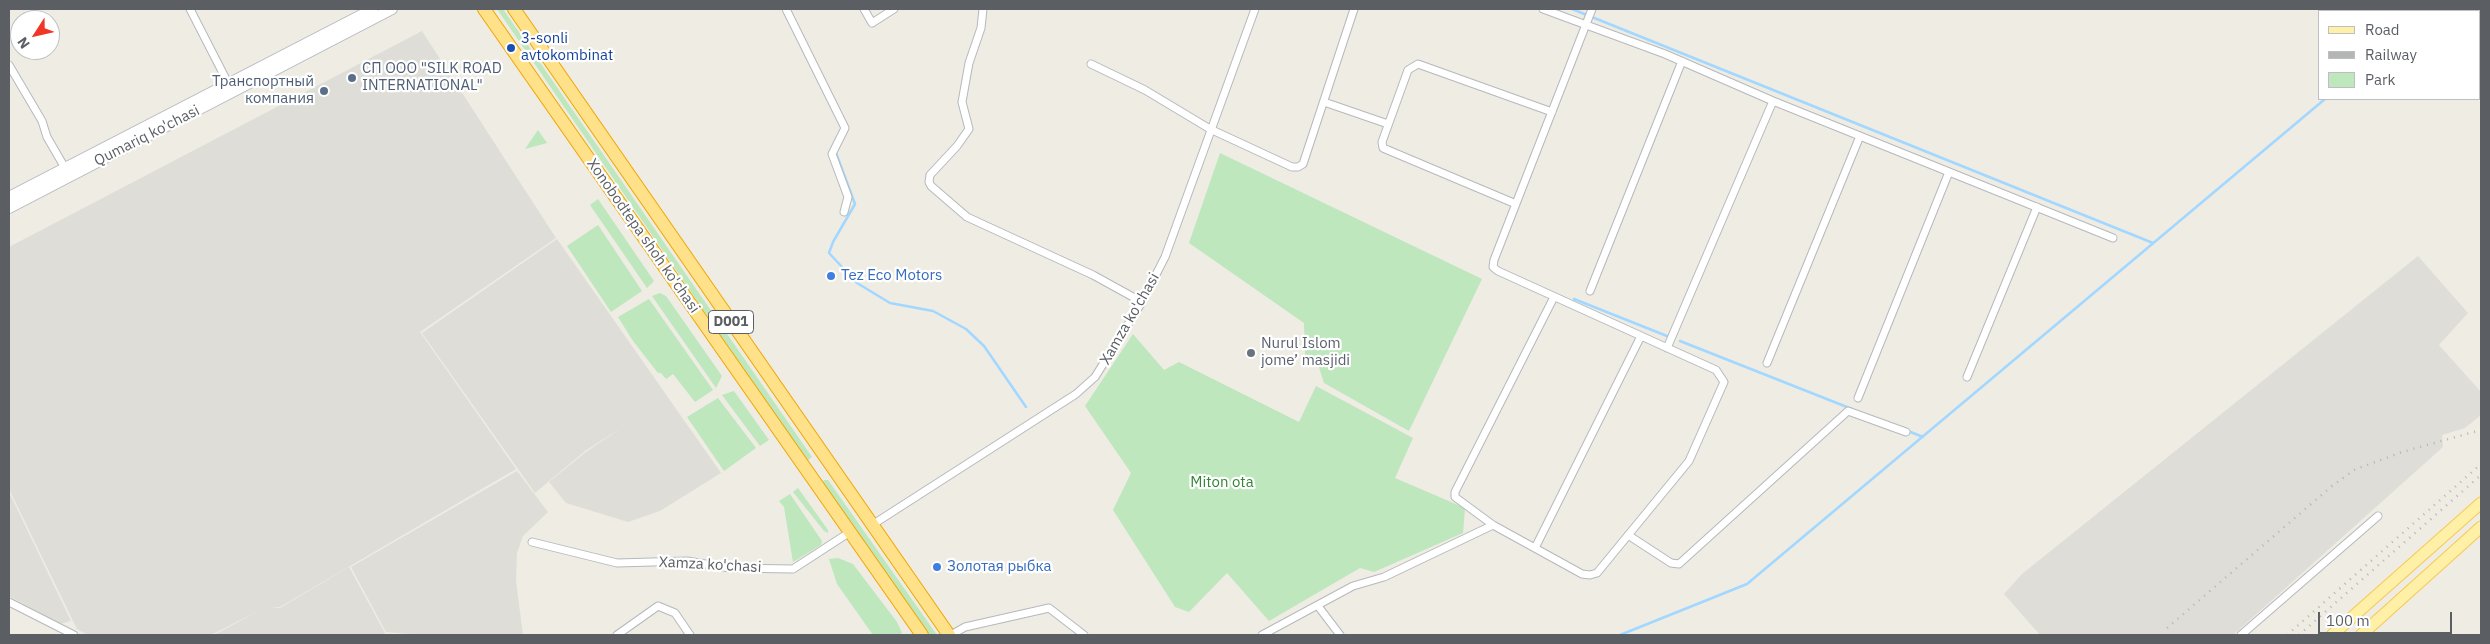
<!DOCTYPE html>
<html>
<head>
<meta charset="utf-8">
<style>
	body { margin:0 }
	#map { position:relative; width:2490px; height:644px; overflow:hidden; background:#eeece3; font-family:"IBM Plex Sans",sans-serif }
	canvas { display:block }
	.frame { position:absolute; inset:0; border:10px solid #5b5f64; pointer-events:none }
	.legend { position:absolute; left:2318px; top:10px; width:162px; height:90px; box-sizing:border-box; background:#fff; border:1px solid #bdbfc1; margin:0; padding:6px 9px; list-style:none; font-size:15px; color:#5b5f64 }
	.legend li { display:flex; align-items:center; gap:10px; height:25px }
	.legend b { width:25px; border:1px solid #bdbfc1 }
	.north { position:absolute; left:10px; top:10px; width:50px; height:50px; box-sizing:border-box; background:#fff; border:1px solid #bdbfc1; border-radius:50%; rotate:235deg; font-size:14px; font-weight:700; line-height:20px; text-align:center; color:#5b5f64 }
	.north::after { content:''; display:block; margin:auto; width:18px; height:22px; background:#f03627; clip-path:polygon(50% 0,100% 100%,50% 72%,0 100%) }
	.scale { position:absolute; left:2318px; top:612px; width:134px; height:22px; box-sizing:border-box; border:2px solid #5b5f64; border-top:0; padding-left:6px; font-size:15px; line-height:18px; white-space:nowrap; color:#5b5f64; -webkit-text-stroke:4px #fff; paint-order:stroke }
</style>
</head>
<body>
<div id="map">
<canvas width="2490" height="644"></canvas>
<div class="frame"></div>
<ul class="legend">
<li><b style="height:6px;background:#fff0a7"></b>Road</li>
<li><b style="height:6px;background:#b4b5b5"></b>Railway</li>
<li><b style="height:14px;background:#bee7be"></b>Park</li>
</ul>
<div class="north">N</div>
<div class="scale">100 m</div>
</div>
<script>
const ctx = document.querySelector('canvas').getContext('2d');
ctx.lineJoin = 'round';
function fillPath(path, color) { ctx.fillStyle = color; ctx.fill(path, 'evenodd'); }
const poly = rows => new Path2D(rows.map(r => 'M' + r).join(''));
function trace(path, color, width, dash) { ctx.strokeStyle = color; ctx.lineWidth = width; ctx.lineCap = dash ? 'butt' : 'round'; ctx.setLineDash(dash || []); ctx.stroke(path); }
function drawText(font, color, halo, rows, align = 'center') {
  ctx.font = font + ' "IBM Plex Sans",sans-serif'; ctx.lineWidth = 4.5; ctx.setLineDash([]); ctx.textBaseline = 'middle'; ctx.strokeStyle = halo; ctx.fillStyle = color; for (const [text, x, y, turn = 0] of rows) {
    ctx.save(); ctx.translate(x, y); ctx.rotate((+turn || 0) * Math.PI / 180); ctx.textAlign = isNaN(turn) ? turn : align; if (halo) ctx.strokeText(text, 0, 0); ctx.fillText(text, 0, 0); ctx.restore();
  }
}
const industrial = poly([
	[422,31,556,238,420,332,516,469,280,607,271,608,280,608,349,567,385,633,382,635,214,635,264,608,211,635,88,635,77,629,9,489,9,247],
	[557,239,721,473,660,511,628,522,566,503,549,482,586,452,624,426,585,451,535,493,422,333],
	[2418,256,2468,313,2439,345,2481,392,2481,415,2465,428,2442,435,2443,447,2233,635,2040,635,2004,594,2022,574],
	[517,471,548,512,523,536,517,553,516,581,523,635,422,635,386,632,351,567],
	[9,492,71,621,60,624,9,596]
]);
const green = poly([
	[497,9,503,9,812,457,807,461],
	[538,130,547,143,525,149],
	[1220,153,1482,279,1409,431,1324,383,1318,364,1305,355,1304,323,1189,243],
	[598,199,654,281,647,288,590,205],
	[598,225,642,291,611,312,567,246],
	[660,293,666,296,722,376,716,388,652,296],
	[649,299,713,390,695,402,673,374,666,379,661,373,658,373,633,341,618,317],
	[1133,334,1164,370,1179,362,1299,422,1316,386,1413,438,1395,478,1465,508,1463,533,1374,572,1360,568,1269,621,1227,573,1189,612,1175,607,1113,510,1131,473,1085,406],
	[734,391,769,440,760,446,722,395],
	[718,398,756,448,724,471,687,417],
	[824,480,828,480,937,635,930,635,822,483],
	[798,488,828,530,828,533,824,531,793,492],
	[790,494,822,541,821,545,793,562,784,507,779,501],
	[838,558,853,564,897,622,902,633,899,635,873,635,837,584,829,559]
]);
const stream = poly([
	[1572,9,2153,243],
	[2457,9,2461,11],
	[2429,11,2432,9],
	[2479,23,2481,25],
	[836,153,855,204,833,242,829,253,857,283,890,303,933,311,966,329,984,346,1026,407],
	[1574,299,1667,336],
	[1680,341,1852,409],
	[1908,431,1923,437],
	[1620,635,1747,584,2325,99]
]);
const street = poly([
	[190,9,230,87],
	[786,9,845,128,832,154,848,197,844,212],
	[864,9,872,23,894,9],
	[983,9,981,28,969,63,962,102,969,129,957,146,930,175,929,182,931,186,967,217,1093,275,1142,302],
	[1543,9,1665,54,1773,101,2113,238],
	[1091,64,1145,90,1210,129,1292,167,1298,167,1303,164,1354,9],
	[9,65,42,121,47,137,65,168],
	[1324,102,1388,124],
	[1516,204,1383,148,1382,142,1408,70,1418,64,1552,112],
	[1590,291,1682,61],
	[1554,297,1455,492,1455,497,1493,525,1582,574,1590,575,1597,573,1689,461,1724,382,1716,370,1498,271,1493,267,1494,260,1592,9],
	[1667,348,1773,101],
	[1767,363,1860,136],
	[1967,377,2037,207],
	[1858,398,1949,172],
	[872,525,1076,394,1095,377,1142,302,1165,257,1255,9],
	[1628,535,1671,563,1679,564,1848,411,1906,432],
	[532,542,617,563,687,561,730,568,793,569,850,532],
	[1535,548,1641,336],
	[9,602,74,635],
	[1318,606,1340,635],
	[617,635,658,606,675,613,690,635],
	[951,635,965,627,1049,608,1084,635],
	[1262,635,1353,586,1384,577,1493,525],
	[2241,635,2378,516]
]);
const secondary = poly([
	[9,197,373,9],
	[9,208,392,9]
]);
const primary = poly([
	[2332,635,2481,503],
	[2361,635,2481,527]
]);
const highway = poly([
	[484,9,922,635],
	[514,9,949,635]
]);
const rail = poly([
	[2167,628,2332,486,2354,470,2402,452,2481,430],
	[2287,635,2481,464],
	[2299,635,2481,475]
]);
const markers = [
	[511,48,5,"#1a4fb4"],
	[352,78,5,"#5c6f8a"],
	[324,91,5,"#5c6f8a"],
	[831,276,5,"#3f7fe0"],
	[1251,353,5,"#6b7280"],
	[937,567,5,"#3f7fe0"]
];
const shields = [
	[731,322,45]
];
const shieldNames = [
	["D001",731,322]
];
const transitNames = [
	["3-sonli",521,39],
	["avtokombinat",521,56]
];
const serviceNames = [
	["СП ООО \"SILK ROAD",362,69],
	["INTERNATIONAL\"",362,86],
	["Транспортный",314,82,"right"],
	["компания",314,99,"right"]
];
const streetNames = [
	["Qumariq ko'chasi",147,136,-27],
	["Xonobodtepa shoh ko'chasi",643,236,55],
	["Xamza ko'chasi",1130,319,-60],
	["Xamza ko'chasi",710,565,3]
];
const shopNames = [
	["Tez Eco Motors",841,276],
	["Золотая рыбка",947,567]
];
const worshipNames = [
	["Nurul Islom",1261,344],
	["jome’ masjidi",1261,361]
];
const parkNames = [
	["Miton ota",1222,483]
];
fillPath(industrial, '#dfddd7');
fillPath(green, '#bee7be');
trace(stream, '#a2d7ff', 2.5);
trace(street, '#b5b9be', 9);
trace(secondary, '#b6bac0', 12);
trace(primary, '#f7c953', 13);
trace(highway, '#f1a500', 14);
trace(street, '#fff', 7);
trace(secondary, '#fff', 10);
trace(primary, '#fff0a7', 11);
trace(highway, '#ffe189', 12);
trace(rail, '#b4b5b5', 2.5, [1, 6]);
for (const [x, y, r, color] of markers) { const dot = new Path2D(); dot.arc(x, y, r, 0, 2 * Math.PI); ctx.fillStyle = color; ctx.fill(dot); trace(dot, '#fff', 2); }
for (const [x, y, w] of shields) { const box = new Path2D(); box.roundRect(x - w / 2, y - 11.5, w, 23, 4); ctx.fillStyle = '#fff'; ctx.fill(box); trace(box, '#5b5f64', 1); }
drawText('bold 14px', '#5b5f64', null, shieldNames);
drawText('15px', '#164399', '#fff', transitNames, 'left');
drawText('15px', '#4e5e75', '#fff', serviceNames, 'left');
drawText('15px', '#5b5f64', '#fff', streetNames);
drawText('15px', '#366cbe', '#fff', shopNames, 'left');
drawText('15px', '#5b616d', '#fff', worshipNames, 'left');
drawText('15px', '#318535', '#fff', parkNames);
</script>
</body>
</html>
